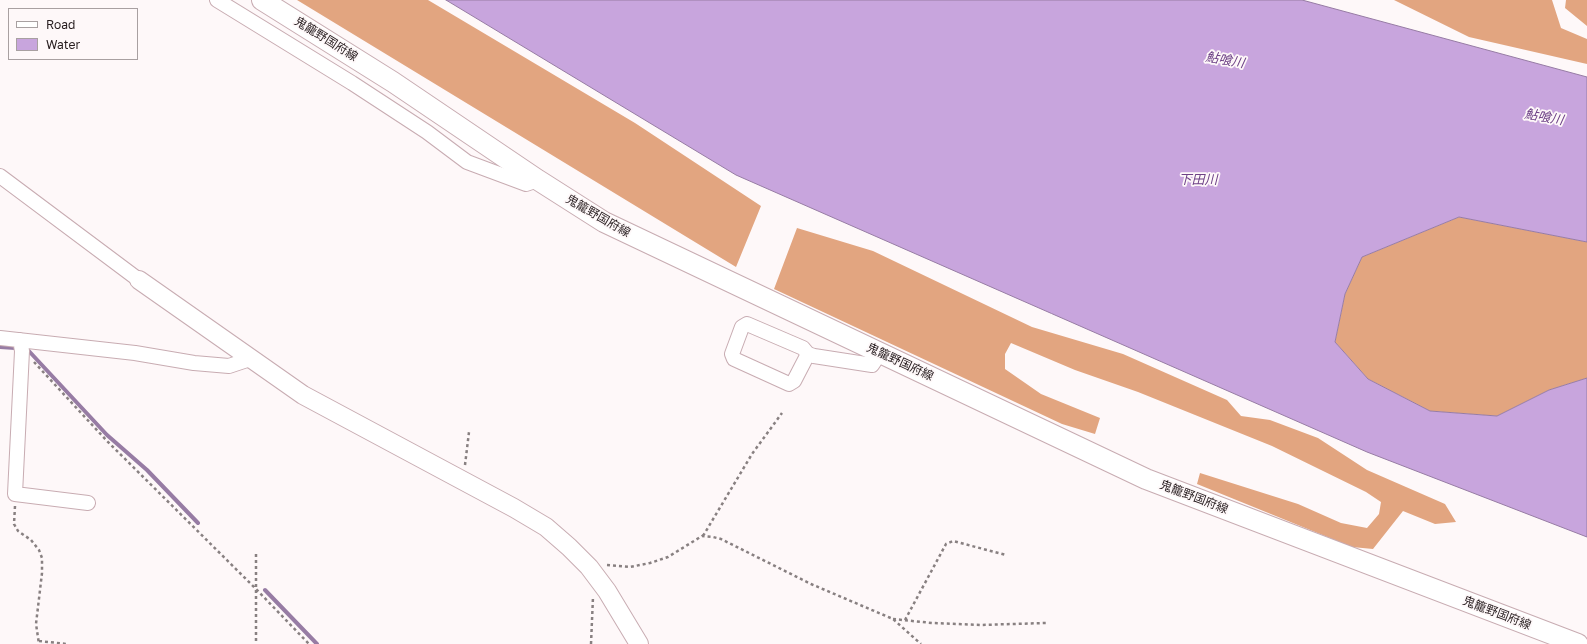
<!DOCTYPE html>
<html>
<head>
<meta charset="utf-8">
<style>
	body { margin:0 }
	#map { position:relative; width:1587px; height:644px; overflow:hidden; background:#fef8f9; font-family:"Golos Text",sans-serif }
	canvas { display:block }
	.legend { position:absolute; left:8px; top:8px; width:130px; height:52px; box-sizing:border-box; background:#fef8f9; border:1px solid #a8a0a1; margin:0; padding:5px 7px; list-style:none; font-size:12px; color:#261c1e }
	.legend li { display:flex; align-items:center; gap:8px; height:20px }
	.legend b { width:20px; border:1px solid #a8a0a1 }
</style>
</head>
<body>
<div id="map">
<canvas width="1587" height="644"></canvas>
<ul class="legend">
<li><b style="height:5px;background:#fff"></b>Road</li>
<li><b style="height:11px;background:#c8a5dd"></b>Water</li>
</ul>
</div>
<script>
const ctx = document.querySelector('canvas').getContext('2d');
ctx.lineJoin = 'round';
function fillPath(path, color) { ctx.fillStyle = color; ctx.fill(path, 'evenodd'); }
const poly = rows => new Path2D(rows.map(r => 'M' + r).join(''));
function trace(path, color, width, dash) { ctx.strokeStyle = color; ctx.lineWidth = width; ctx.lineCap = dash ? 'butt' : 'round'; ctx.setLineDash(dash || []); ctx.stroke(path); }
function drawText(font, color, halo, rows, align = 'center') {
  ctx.font = font + ' "Golos Text","Noto Sans JP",sans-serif'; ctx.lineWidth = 3.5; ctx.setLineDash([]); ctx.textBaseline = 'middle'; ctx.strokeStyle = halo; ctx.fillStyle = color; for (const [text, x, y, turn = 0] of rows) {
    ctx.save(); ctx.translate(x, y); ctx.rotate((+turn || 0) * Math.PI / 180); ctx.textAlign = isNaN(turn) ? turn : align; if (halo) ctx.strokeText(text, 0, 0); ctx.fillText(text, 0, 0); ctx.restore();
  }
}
const forest = poly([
	[297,0,428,0,635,123,761,206,736,267],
	[1394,0,1552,0,1561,28,1587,39,1587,64,1469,37],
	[1566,0,1587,0,1587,26,1565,8],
	[1459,217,1587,242,1587,378,1549,390,1497,416,1430,411,1368,379,1335,342,1345,294,1362,257],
	[797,228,873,251,1032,327,1123,354,1227,400,1241,416,1270,420,1318,438,1367,470,1445,504,1456,522,1435,524,1403,511,1373,549,1352,547,1197,484,1200,473,1298,504,1341,523,1367,528,1379,514,1381,502,1366,492,1272,446,1138,392,1075,370,1011,343,1005,354,1005,369,1041,394,1100,418,1095,434,1062,424,774,289]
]);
const water = poly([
	[446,0,1302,0,1587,77,1587,242,1459,217,1362,257,1345,294,1335,342,1368,379,1430,411,1497,416,1549,390,1587,378,1587,537,1367,452,736,175,446,0]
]);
const stream = poly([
	[0,347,15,348],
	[27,349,107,435,147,470,198,523],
	[265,590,317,644]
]);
const path = poly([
	[34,362,107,441,256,589,309,644],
	[465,465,469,432],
	[15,506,14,524,18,531,31,540,39,550,42,558,42,573,36,624,39,644],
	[703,536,752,454,782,413],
	[256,554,256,644],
	[607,565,630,567,650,563,668,557,702,536,713,537,721,539,811,584,893,619,921,644],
	[893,619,932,623,980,625,1046,623],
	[905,620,946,544,953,541,1006,555],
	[39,641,67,644],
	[591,644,593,597]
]);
const minor = poly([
	[217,0,352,83,427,132,467,162,526,184,538,180],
	[0,176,139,280],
	[0,338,135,353,194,363,229,366,250,359],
	[20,340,22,351,15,494,88,503],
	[808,354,794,381,789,384,734,359,732,354,742,327,747,324,803,348,808,354,814,356,872,365,880,353]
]);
const tertiary = poly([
	[139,280,303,395,514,508,546,527,569,547,589,567,607,591,639,644]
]);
const secondary = poly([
	[262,0,393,82,538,180,604,222,1146,479,1578,644]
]);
const streetNames = [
	["鬼籠野国府線",326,39,32],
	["鬼籠野国府線",598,216,30],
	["鬼籠野国府線",900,362,25],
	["鬼籠野国府線",1194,497,21],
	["鬼籠野国府線",1497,613,21]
];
const waterNames = [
	["鮎喰川",1225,60,10],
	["鮎喰川",1544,117,10],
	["下田川",1198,180]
];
fillPath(forest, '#e2a580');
fillPath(water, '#c8a5dd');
trace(water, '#977ca4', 1);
trace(stream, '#977ca4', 4);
trace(minor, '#c8acb2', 16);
trace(tertiary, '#c8acb2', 20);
trace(secondary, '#c8acb2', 22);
trace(path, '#888081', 2.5, [3, 3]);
trace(minor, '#fff', 14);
trace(tertiary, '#fff', 18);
trace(secondary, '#fff', 20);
drawText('12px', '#261c1e', '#fef8f9', streetNames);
drawText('italic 13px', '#6d4186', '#fef8f9', waterNames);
</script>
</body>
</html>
